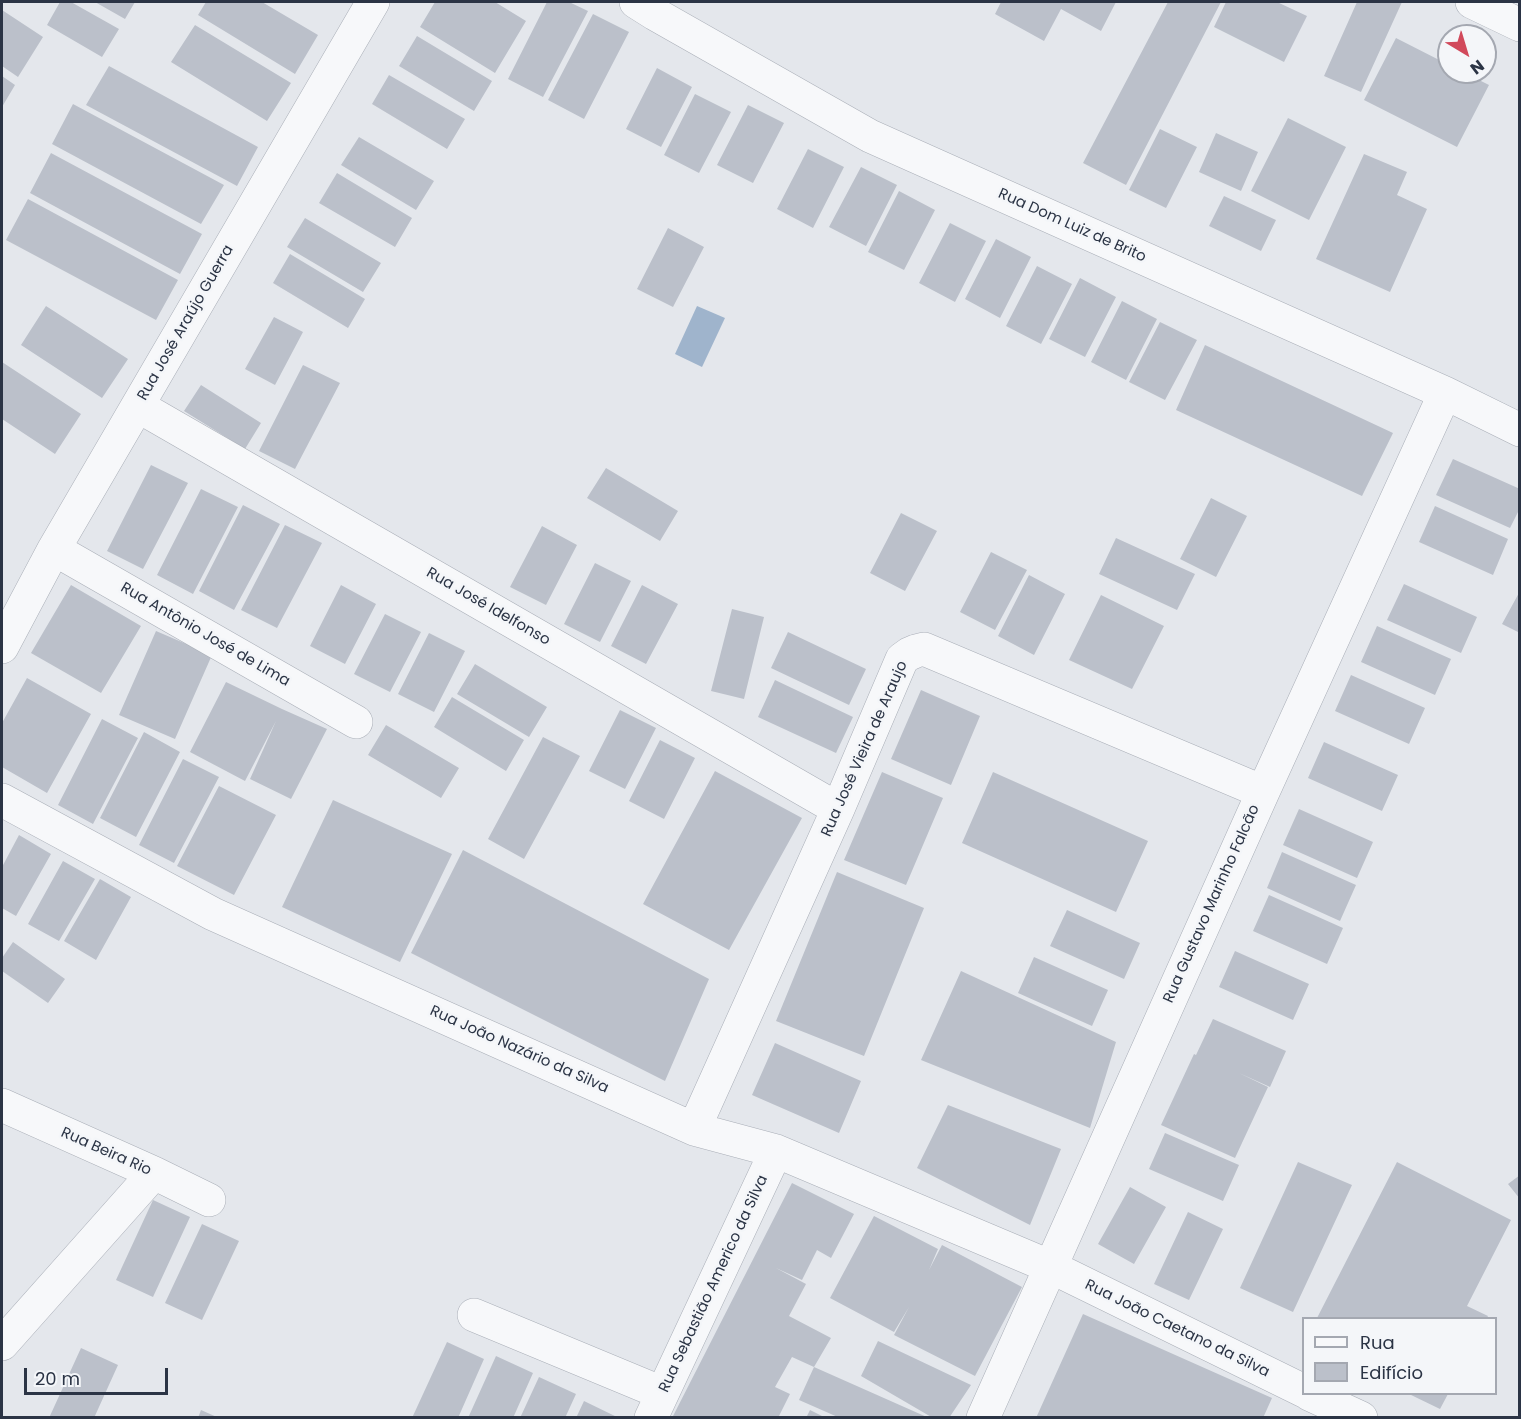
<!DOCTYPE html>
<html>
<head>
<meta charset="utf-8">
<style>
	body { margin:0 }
	#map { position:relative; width:1521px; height:1419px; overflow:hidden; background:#e4e7ec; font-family:Poppins,sans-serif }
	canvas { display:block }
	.frame { position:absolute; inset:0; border:3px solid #2b3445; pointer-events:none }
	.legend { position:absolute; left:1302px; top:1317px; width:195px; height:78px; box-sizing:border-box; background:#f4f6f9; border:2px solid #a4a8b1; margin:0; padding:8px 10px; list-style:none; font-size:18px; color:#2b3445 }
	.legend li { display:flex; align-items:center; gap:12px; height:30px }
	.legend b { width:30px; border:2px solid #a4a8b1 }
	.north { position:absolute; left:1437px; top:24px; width:60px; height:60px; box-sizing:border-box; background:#f4f6f9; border:2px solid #a4a8b1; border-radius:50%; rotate:142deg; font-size:16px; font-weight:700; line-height:24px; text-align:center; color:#2b3445 }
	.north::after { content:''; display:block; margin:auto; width:21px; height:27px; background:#d1495b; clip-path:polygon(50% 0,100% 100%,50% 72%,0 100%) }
	.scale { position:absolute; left:24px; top:1368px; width:144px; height:27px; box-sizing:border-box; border:3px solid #2b3445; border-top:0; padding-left:8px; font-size:18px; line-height:21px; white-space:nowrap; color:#2b3445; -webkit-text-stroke:4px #f4f6f9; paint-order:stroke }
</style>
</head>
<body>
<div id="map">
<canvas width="1521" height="1419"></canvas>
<div class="frame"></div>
<ul class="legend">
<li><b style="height:8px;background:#f7f8fa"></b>Rua</li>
<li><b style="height:16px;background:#bbc0ca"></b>Edifício</li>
</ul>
<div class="north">N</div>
<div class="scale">20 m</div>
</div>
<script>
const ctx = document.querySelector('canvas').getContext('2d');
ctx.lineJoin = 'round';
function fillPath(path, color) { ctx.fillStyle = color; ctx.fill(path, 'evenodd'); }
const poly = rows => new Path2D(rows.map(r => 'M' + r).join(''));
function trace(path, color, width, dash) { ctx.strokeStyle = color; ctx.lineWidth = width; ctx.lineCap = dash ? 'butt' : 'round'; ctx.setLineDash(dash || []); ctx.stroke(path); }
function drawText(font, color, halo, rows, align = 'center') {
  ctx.font = font + ' Poppins,sans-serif'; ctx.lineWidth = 5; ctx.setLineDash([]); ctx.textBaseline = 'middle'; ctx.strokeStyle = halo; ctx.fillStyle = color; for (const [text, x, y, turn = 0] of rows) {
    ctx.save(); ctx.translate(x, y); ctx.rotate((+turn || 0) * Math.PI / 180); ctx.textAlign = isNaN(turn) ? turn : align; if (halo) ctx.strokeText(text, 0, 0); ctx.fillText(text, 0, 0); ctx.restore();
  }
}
const water = poly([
	[697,306,725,318,702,367,675,354]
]);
const building = poly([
	[60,2,71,2,119,29,102,57,47,25],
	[95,2,135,2,125,19],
	[206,2,262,2,318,35,295,74,198,15],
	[435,2,495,2,526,21,495,73,420,27],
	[547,2,569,2,588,11,543,97,508,79],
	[1001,2,1116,2,1101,31,1061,9,1044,41,995,14],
	[1168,2,1221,2,1126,185,1083,163],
	[1226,2,1277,2,1307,16,1284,62,1214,27],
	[1357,2,1402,2,1361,92,1324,76],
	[2,10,43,37,18,77,2,66],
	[593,14,629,32,584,119,548,100],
	[195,25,291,83,267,121,171,62],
	[417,36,492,81,474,111,399,66],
	[1396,38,1449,65,1449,72,1463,72,1489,85,1457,147,1364,100],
	[109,66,258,147,237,186,86,105],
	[657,68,692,87,661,147,626,129],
	[389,75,465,119,447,149,372,104],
	[2,76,15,85,2,107],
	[695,94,731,112,699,173,664,155],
	[73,104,224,185,201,224,52,144],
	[748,105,784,123,753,183,717,165],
	[1288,118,1346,147,1309,220,1251,191],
	[1160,129,1197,147,1166,208,1129,190],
	[1216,133,1258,152,1241,191,1199,172],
	[359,137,434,181,416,210,341,165],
	[808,149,844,167,813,228,777,209],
	[51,153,202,234,180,274,30,193],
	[1364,154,1407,172,1397,195,1427,209,1390,292,1316,259],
	[861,167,897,185,866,246,829,227],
	[337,173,412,218,395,247,319,203],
	[899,191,935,210,904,270,868,252],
	[1224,196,1276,220,1261,251,1209,226],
	[28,199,178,280,156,320,6,240],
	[305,218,381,263,363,292,287,247],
	[950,223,986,241,955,302,919,283],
	[668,228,704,247,673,307,637,289],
	[996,239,1031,257,1000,318,965,299],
	[290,254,365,299,348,328,273,283],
	[1037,266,1072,284,1041,344,1006,326],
	[1080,278,1116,297,1085,357,1049,339],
	[1122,301,1157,319,1126,380,1091,362],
	[46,306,128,359,102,398,21,345],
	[274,317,303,332,275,385,245,369],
	[1160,322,1197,340,1165,400,1129,382],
	[1205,345,1393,433,1362,496,1176,410],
	[2,362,81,414,55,454,2,419],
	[303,365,340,383,295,469,259,451],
	[201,385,261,423,245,449,184,411],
	[1453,459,1520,489,1520,508,1510,528,1436,495],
	[151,465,188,483,143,569,107,551],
	[606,468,678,511,660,541,587,498],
	[201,489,238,507,193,594,157,575],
	[1211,498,1247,516,1216,577,1180,559],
	[243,505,280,524,234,610,199,591],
	[1435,506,1508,539,1493,575,1419,542],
	[901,513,937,531,905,591,870,573],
	[285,525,322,543,277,628,241,610],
	[542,526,577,545,546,605,510,587],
	[1116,538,1195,574,1177,610,1099,574],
	[991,552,1027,570,995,630,960,612],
	[595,563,631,581,600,642,564,624],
	[1029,575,1065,594,1034,655,998,636],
	[1404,584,1477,617,1461,653,1387,620],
	[71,585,141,626,101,693,31,653],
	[341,585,376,604,345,664,310,646],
	[642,585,678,604,646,664,611,646],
	[1520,591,1520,633,1502,624],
	[1101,595,1164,626,1132,689,1069,660],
	[732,609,764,617,744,699,711,691],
	[385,614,421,632,390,692,354,674],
	[1377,626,1451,659,1435,695,1361,662],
	[156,631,212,655,175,739,119,715],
	[788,632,866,669,849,705,771,668],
	[429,633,465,651,434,712,398,694],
	[475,664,547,707,529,737,457,694],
	[1351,675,1425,708,1409,744,1335,711],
	[27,678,91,714,47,793,2,767,2,723],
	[775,680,853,717,836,753,758,717],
	[226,682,282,709,327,729,291,799,250,779,276,721,245,781,190,752],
	[921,690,980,716,951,785,891,759],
	[452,697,524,740,506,771,434,727],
	[620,710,656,728,625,789,589,771],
	[102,719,138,738,93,824,58,805],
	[386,725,459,768,441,798,368,755],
	[144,732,180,752,136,837,100,818],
	[543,737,580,756,524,859,488,839],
	[660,740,695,758,664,819,629,801],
	[1324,742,1398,775,1382,811,1308,778],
	[183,759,219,777,174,863,139,845],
	[715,771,802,818,729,950,643,904],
	[882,772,943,798,906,885,844,860],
	[993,772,1148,841,1116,912,962,843],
	[219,786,276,815,234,895,177,866],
	[333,800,452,854,400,962,282,907],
	[1299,809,1373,842,1357,878,1283,845],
	[19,835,51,854,16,916,2,908,2,867],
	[463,850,709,979,665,1081,411,953],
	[1282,852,1356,885,1340,921,1267,888],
	[63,861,95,879,59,941,28,924],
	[837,872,924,908,864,1056,776,1021],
	[100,879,131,897,96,960,64,941],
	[1269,895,1343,928,1327,964,1253,931],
	[1067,910,1140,943,1124,979,1050,946],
	[13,942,65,979,48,1003,2,971,2,958],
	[1235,951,1309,984,1293,1020,1219,987],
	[1034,957,1108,990,1092,1026,1018,993],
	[961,971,1116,1042,1090,1128,921,1060],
	[1213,1019,1286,1051,1270,1087,1239,1073,1268,1087,1235,1158,1161,1125,1194,1054,1196,1055],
	[775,1043,861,1081,839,1133,752,1095],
	[948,1105,1061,1149,1030,1225,917,1168],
	[1165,1133,1239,1165,1223,1201,1149,1169],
	[1298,1162,1352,1185,1293,1312,1240,1288],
	[1397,1162,1511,1220,1467,1306,1488,1316,1487,1318,1317,1318],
	[1520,1175,1520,1199,1508,1184],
	[792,1183,854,1214,831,1258,817,1250,802,1280,776,1268,806,1284,789,1316,831,1338,814,1367,792,1357,775,1387,790,1394,778,1418,672,1418],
	[1130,1187,1166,1207,1134,1264,1098,1244],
	[153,1200,190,1217,153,1297,116,1280],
	[1188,1212,1223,1229,1189,1300,1154,1284],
	[874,1216,938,1249,929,1270,942,1245,1022,1287,975,1376,894,1335,909,1307,894,1332,830,1298],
	[202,1224,239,1241,202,1320,165,1303],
	[1083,1314,1272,1398,1263,1418,1036,1418],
	[878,1341,971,1385,949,1418,933,1418,861,1376],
	[447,1342,484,1359,458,1418,412,1418],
	[81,1348,118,1365,94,1418,49,1418],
	[496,1356,533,1373,513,1418,468,1418],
	[814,1367,929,1418,840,1418,799,1400],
	[539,1377,576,1394,565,1418,520,1418],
	[1409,1394,1448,1394,1440,1409],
	[584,1401,619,1418,576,1418],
	[201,1410,219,1418,198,1418],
	[810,1410,826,1418,806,1418]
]);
const minor = poly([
	[636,2,655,14,870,136,1445,393,1520,430],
	[1472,2,1520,25],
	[138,406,838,809],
	[54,549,356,722],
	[2,647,54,549,373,2],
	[2,800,213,914,694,1129,776,1151,1051,1267,1304,1391],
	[2,1105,154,1173,209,1200],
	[694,1129,838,809,902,659,909,654,916,651,924,649,1263,792],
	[474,1315,662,1393],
	[2,1344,154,1173],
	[1309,1394,1361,1418],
	[651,1418,776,1151],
	[983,1418,1263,792,1445,393]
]);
const streetNames = [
	["Rua Dom Luiz de Brito",1072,226,24],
	["Rua José Araújo Guerra",186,323,-60],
	["Rua José Idelfonso",488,607,30],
	["Rua Antônio José de Lima",205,635,30],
	["Rua José Vieira de Araujo",865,749,-66],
	["Rua Gustavo Marinho Falcão",1212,904,-66],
	["Rua João Nazário da Silva",519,1050,24],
	["Rua Beira Rio",106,1152,24],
	["Rua Sebastião Americo da Silva",714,1284,-65],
	["Rua João Caetano da Silva",1177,1329,26]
];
fillPath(water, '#9fb4cc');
fillPath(building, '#bbc0ca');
trace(minor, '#a9aeb7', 34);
trace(minor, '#f7f8fa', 33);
drawText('15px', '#2b3445', '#f4f6f9', streetNames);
</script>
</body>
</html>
